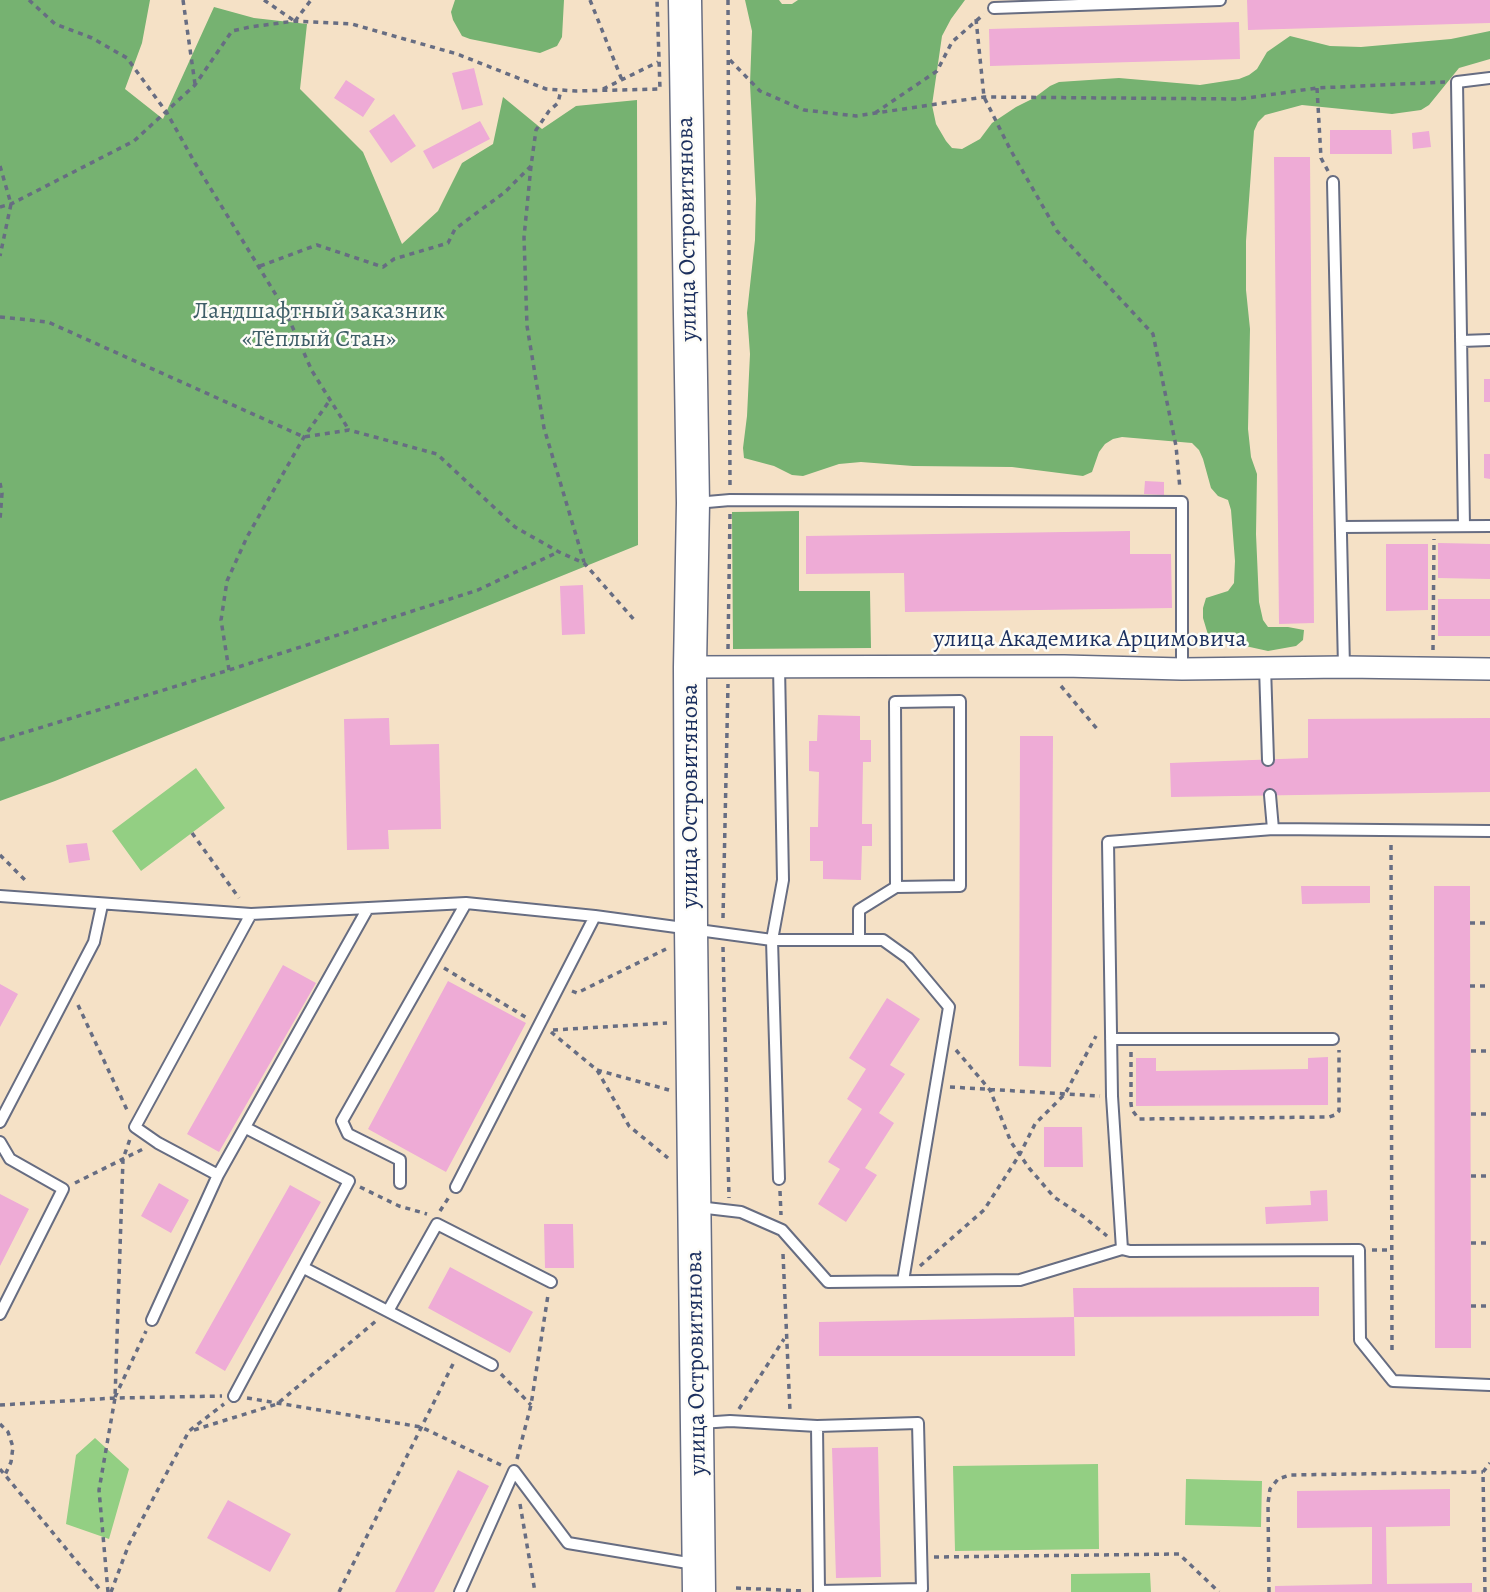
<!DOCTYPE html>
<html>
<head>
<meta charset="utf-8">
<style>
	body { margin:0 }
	canvas { display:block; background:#f5e1c6 }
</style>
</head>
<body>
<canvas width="1490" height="1592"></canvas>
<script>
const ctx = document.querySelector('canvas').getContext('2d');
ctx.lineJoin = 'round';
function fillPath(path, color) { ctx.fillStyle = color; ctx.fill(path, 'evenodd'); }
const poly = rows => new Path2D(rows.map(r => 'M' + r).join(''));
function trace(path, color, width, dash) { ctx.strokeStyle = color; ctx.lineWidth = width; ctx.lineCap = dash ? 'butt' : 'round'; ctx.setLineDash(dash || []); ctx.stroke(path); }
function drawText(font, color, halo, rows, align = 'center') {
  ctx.font = font + ' Alegreya,serif'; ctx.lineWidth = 5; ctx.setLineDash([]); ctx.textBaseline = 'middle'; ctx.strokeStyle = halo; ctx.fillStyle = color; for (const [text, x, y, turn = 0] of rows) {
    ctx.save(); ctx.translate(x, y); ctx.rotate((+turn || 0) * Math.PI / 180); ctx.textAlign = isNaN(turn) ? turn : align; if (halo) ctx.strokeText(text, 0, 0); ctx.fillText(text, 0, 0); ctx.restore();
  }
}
const green = poly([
	[196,768,225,808,141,871,112,831],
	[95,1438,129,1469,109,1539,66,1524,76,1455],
	[1098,1464,1099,1549,955,1551,953,1466],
	[1186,1479,1262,1481,1261,1527,1185,1525],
	[1150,1573,1151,1592,1071,1592,1071,1574]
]);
const forest = poly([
	[0,0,150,0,142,43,125,89,163,119,214,7,254,18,307,24,300,89,363,152,402,244,438,211,462,163,493,144,503,97,542,129,576,106,637,100,638,545,55,781,0,801],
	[455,0,564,0,562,37,557,46,540,53,470,39,462,36,453,20,451,12],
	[745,0,779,0,782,4,792,4,798,0,965,0,951,19,942,36,932,105,936,124,946,141,952,148,962,149,980,139,992,123,1016,107,1034,98,1050,86,1059,82,1119,78,1200,85,1239,79,1249,75,1257,69,1267,52,1290,36,1330,46,1361,47,1451,39,1490,31,1490,59,1459,68,1429,105,1421,110,1392,114,1302,105,1265,115,1258,122,1254,131,1246,241,1246,290,1250,329,1248,429,1251,457,1257,474,1256,534,1259,602,1263,620,1268,627,1288,627,1304,630,1303,640,1296,646,1268,651,1209,638,1203,618,1203,608,1206,598,1228,591,1234,583,1235,561,1231,510,1228,500,1218,496,1211,488,1203,459,1199,450,1192,443,1122,437,1113,439,1105,444,1099,452,1092,472,1083,476,1012,467,913,466,861,462,839,464,803,476,792,475,774,466,744,458,743,448,747,416,750,354,747,313,755,240,756,199,750,84,752,31],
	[799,511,799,591,870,591,871,648,733,649,732,512]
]);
const building = poly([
	[1247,0,1490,0,1490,23,1248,30],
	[1239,22,1240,59,990,66,989,29],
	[474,68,483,105,462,110,452,73],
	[346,80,375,99,363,117,334,98],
	[394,114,416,146,391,163,369,131],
	[480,121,490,139,433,169,423,151],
	[1330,130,1391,130,1392,154,1330,154],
	[1429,131,1431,147,1413,149,1412,133],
	[1274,157,1310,157,1314,623,1279,624],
	[1484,379,1490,379,1490,402,1484,402],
	[1484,454,1490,454,1490,479,1484,478],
	[1145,481,1164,482,1164,495,1144,494],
	[1130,531,1130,554,1171,554,1172,608,905,612,904,573,806,574,806,536],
	[1438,543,1490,544,1490,579,1438,578],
	[1386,544,1428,544,1428,610,1386,611],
	[583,585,585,634,562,635,560,586],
	[1438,599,1490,599,1490,636,1438,636],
	[818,715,860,716,860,740,871,740,871,762,863,762,862,824,872,824,872,846,862,846,861,880,823,879,823,861,810,861,810,827,818,827,819,772,809,771,809,741,817,741],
	[389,718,390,745,439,744,441,829,388,830,389,849,347,850,344,719],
	[1490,718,1490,792,1171,797,1170,763,1308,758,1308,719],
	[1020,736,1053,736,1051,1067,1019,1066],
	[87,843,90,860,69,863,66,845],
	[1301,886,1370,886,1370,903,1302,904],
	[1434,886,1470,886,1471,1348,1435,1348],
	[283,965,316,983,219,1152,187,1134],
	[448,981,526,1023,446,1172,368,1129],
	[0,984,18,994,0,1027],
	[887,998,920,1019,890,1065,905,1074,879,1113,894,1123,865,1168,877,1175,846,1222,818,1204,840,1169,828,1162,862,1109,847,1099,866,1069,849,1058],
	[1328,1057,1328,1105,1136,1106,1136,1058,1156,1058,1156,1071,1308,1069,1308,1058],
	[1044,1127,1082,1127,1083,1167,1044,1167],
	[159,1183,189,1200,171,1233,141,1216],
	[290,1185,321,1202,225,1371,195,1353],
	[1327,1190,1328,1221,1266,1224,1265,1207,1311,1205,1310,1191],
	[0,1194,29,1209,0,1266],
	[544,1224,573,1224,574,1268,545,1268],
	[450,1267,533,1312,510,1353,428,1308],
	[1319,1287,1319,1316,1074,1317,1075,1356,819,1356,819,1322,1074,1317,1073,1288],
	[878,1447,881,1577,836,1578,832,1448],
	[458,1470,489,1486,434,1592,395,1592],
	[1450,1489,1450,1526,1386,1527,1387,1584,1472,1583,1472,1592,1275,1592,1275,1586,1372,1584,1372,1527,1297,1528,1297,1491],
	[228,1500,291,1534,270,1572,207,1538]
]);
const path = poly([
	[29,0,55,24,92,38,127,58,167,113,195,163,284,308,312,371,349,430],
	[183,0,195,84],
	[264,0,293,20],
	[590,0,622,80],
	[728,0,730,488],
	[976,19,984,97,1010,149,1057,231,1153,334,1176,446,1180,489],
	[295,21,311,0],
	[730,60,760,91,804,110,856,116,984,97,1240,99,1317,88,1445,82],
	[1317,88,1321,158,1328,171],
	[603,89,658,62],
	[875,113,937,71,952,42,984,14],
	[0,166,11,204,0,256],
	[531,166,524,237,527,326,544,428,584,562],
	[0,207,11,204,134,141,195,85,232,31,250,27,295,21,352,24,457,54,546,89,576,91,660,89,657,0],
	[260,266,317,245,383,267,394,259,448,243,455,229,505,192,531,166,536,130,549,111,558,103,561,90],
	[0,317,48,322,304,437,349,430,437,454,515,527,559,552,584,563,636,622],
	[0,483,2,493,0,520],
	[728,649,730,513],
	[1433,650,1434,539],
	[229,670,221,620,227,581,247,537,304,437,330,400],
	[1061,686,1098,730],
	[0,740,229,670,478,590,558,552],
	[192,833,239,898],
	[1391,845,1392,1355],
	[0,855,28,883],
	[723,918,728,684],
	[1470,923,1490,923],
	[723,947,729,1198],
	[444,968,527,1018],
	[1470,986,1490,986],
	[572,991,577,993,666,949],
	[78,1005,128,1112],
	[553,1030,667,1023],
	[551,1032,597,1070,629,1126,668,1158],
	[956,1050,990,1090,1011,1142,1029,1168,1054,1197,1084,1217,1107,1236],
	[1471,1051,1490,1051],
	[1131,1052,1131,1104,1132,1110,1139,1119,1329,1117,1335,1115,1339,1111,1339,1050],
	[597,1070,669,1090],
	[950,1087,1100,1096],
	[1471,1114,1490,1114],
	[1471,1176,1490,1176],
	[75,1183,143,1149],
	[360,1187,399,1206,427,1214],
	[780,1191,781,1215],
	[440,1211,449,1197],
	[1471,1243,1490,1243],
	[1372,1250,1392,1250],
	[783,1254,790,1411],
	[920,1266,984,1210,1020,1154,1035,1124,1065,1094,1096,1036],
	[1471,1306,1490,1306],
	[501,1374,531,1405],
	[115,1397,146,1331],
	[247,1398,421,1427,501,1465],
	[0,1405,115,1398,222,1396],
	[739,1409,784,1339],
	[0,1424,8,1432,13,1447,11,1462,5,1475],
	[194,1430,277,1404,376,1321],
	[517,1459,531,1405,548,1295],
	[0,1469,102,1592],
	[520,1504,535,1592],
	[934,1557,1179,1554,1219,1592],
	[736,1588,804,1591],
	[108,1592,99,1490,115,1398,123,1159,130,1139],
	[111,1592,129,1544,189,1431,224,1404],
	[339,1592,455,1360],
	[1269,1592,1268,1503,1270,1489,1278,1479,1290,1475,1483,1472],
	[1485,1592,1483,1472,1490,1463]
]);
const service = poly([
	[994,8,1220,0],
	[1333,182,1344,667],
	[1461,341,1490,340],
	[696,503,730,500,1182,502,1182,669],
	[1464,526,1457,82,1490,78],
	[1342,527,1490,526],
	[1265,667,1268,760],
	[1270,795,1273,829],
	[0,896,251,914,466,903,595,916,772,940,883,940,908,958,949,1007,903,1281],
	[859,939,859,910,896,887,895,702,960,701,960,886,896,887],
	[1111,1039,1333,1039],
	[0,1122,94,942,102,905],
	[0,1142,10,1159,63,1189,0,1314],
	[218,1175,158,1143,135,1127,251,914],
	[779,1179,772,940,783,880,779,666],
	[400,1183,400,1160,348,1134,342,1121,466,903],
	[456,1187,595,916],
	[698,1207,741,1212,782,1230,828,1282,1020,1280,1122,1249,1112,1096,1108,842,1273,829,1490,831],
	[1122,1249,1130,1251,1359,1250,1360,1340,1393,1381,1490,1385],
	[304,1268,492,1365],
	[388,1311,437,1224,551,1282],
	[152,1320,218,1175,368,908],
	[234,1396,349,1181,246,1128],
	[701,1423,730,1421,817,1426,918,1423,922,1589,819,1591,817,1426],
	[460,1592,514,1471,568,1543,694,1564]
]);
const minor = poly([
	[690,667,1064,666,1182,669,1344,667,1490,669]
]);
const secondary = poly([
	[685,0,693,503,690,667,691,929,699,1592]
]);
const streetNames = [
	["улица Островитянова",688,229,-91],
	["улица Академика Арцимовича",1090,640],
	["улица Островитянова",691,796,-90],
	["улица Островитянова",697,1363,-91]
];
const parkNames = [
	["Ландшафтный заказник",319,312],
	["«Тёплый Стан»",319,340]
];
fillPath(green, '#93cf83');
fillPath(forest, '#76b271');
fillPath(building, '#eeabd6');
trace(service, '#676d82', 14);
trace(minor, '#676d82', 24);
trace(secondary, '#676d82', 35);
trace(path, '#676d82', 3.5, [5, 5]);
trace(service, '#fff', 10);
trace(minor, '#fff', 21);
trace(secondary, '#fff', 32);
drawText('24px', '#1b2f5e', '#fdfcf7', streetNames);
drawText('24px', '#3f5f69', '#fdfcf7', parkNames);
</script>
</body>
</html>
